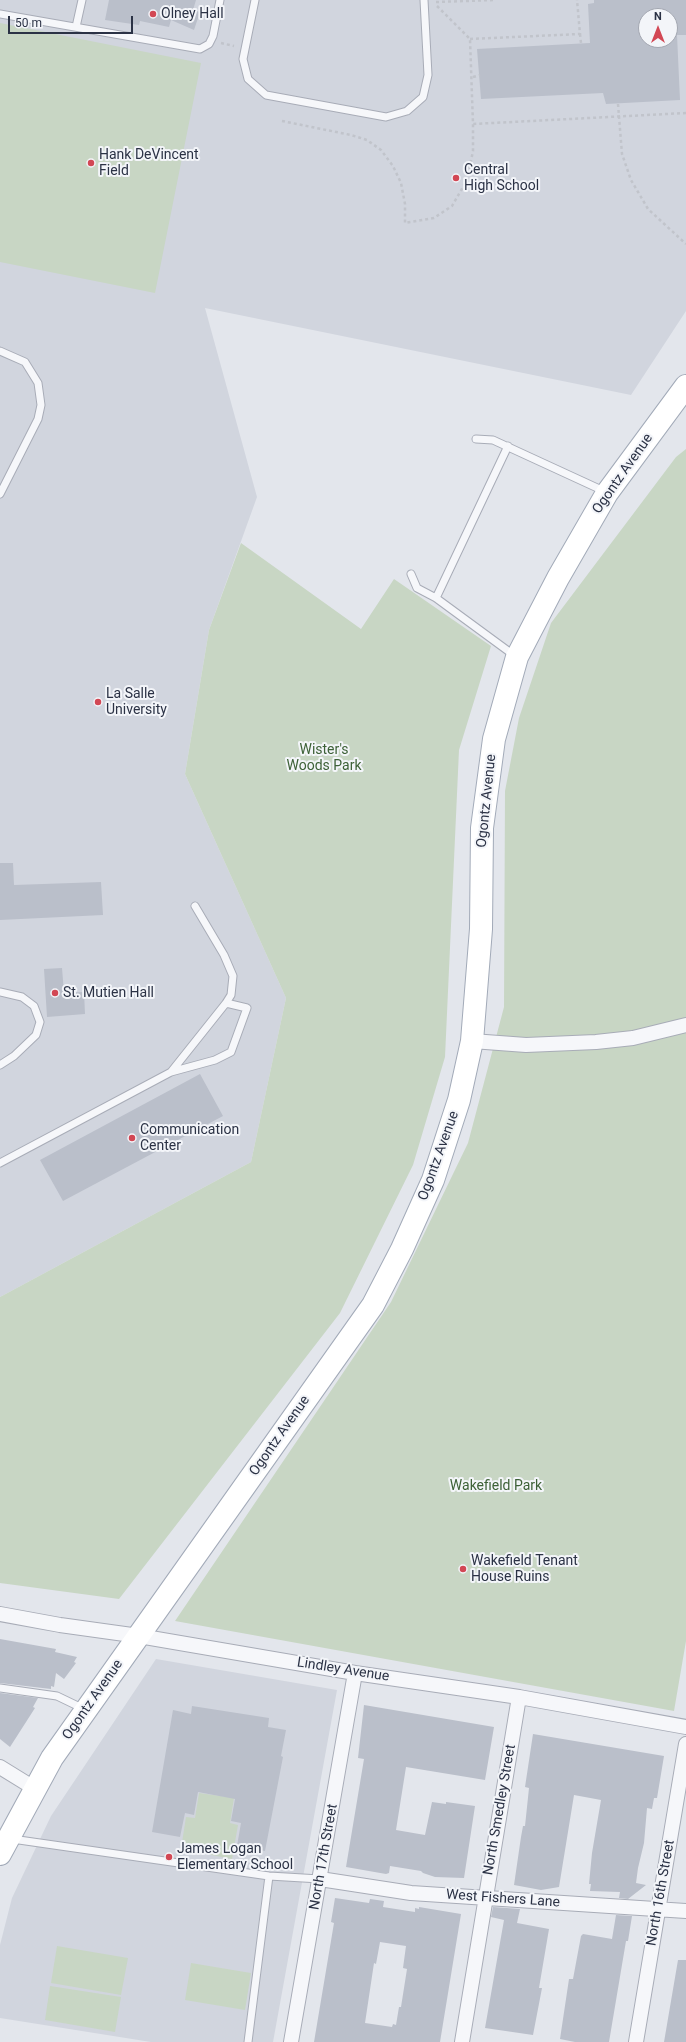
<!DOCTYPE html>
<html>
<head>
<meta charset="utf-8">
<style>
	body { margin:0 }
	#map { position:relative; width:686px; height:2042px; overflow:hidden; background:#e3e6ec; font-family:Roboto,sans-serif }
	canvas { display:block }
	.north { position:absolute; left:638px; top:8px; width:40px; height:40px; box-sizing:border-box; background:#f3f5f9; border:1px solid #a3a7b1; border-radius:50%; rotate:0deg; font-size:11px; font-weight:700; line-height:16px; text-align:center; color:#2b3245 }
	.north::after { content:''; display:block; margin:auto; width:14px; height:18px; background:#d24754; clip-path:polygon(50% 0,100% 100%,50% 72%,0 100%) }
	.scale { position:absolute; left:8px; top:16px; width:125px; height:18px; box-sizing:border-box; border:2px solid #2b3245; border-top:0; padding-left:5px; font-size:12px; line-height:14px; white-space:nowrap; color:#2b3245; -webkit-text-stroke:3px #f3f5f9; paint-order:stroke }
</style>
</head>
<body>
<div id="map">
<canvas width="686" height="2042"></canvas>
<div class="north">N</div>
<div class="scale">50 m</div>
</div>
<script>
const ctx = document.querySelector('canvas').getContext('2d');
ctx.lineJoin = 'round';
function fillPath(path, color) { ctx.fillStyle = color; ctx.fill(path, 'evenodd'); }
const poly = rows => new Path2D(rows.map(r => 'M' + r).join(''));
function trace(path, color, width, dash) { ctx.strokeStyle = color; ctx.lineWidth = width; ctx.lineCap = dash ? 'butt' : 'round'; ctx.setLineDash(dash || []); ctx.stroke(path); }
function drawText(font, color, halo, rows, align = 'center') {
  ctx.font = font + ' Roboto,sans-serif'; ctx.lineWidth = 4; ctx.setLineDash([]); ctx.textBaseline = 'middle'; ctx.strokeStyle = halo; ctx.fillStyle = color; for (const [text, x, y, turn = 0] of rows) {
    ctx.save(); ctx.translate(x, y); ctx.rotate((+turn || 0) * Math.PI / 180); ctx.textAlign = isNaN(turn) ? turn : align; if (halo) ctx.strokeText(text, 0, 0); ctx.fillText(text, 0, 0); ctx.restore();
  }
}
const built = poly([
	[0,0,686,0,686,311,631,395,205,308,257,497,209,630,185,774,286,998,251,1162,0,1297],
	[646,16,670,16,670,40,646,40],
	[156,1659,337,1690,273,2042,151,2042,0,2018,0,1945,12,1898,51,1816]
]);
const green = poly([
	[0,23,201,63,155,293,0,262],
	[686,449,686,1641,674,1711,175,1621,391,1302,468,1143,504,1007,505,791,519,718,551,623,676,457],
	[241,543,361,629,394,579,491,646,459,750,445,1057,413,1165,340,1313,119,1599,0,1583,0,1297,251,1162,286,998,185,774,209,630],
	[199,1793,234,1798,230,1823,238,1825,232,1859,181,1849,186,1817,195,1818],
	[57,1946,128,1958,121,1995,51,1983],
	[191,1963,251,1973,245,2010,185,2000],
	[50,1986,121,1997,115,2032,45,2020]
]);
const building = poly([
	[109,0,196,0,193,10,200,12,194,30,171,20,169,27,140,21,139,25,105,20],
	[594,0,686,0,686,35,677,35,680,100,606,104,603,93,481,99,477,49,590,43,588,4,594,3],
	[646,16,670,16,670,40,646,40],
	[0,863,13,863,14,885,101,882,103,915,0,920],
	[62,968,64,993,84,992,85,1014,47,1017,44,969],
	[200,1074,223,1116,63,1201,40,1160],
	[0,1639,56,1649,55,1652,77,1657,74,1662,76,1663,64,1679,56,1673,54,1687,51,1686,51,1689,0,1683],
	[0,1693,38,1698,33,1707,35,1708,10,1747,0,1739],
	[364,1705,494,1727,485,1780,406,1767,396,1830,425,1835,432,1802,446,1804,446,1802,475,1806,464,1878,435,1877,423,1873,421,1871,390,1866,389,1873,386,1874,346,1867,364,1759,358,1758],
	[192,1706,269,1718,268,1727,286,1730,281,1756,283,1757,265,1851,237,1846,241,1823,231,1821,235,1799,198,1792,194,1815,185,1813,180,1837,152,1832,173,1710,191,1714],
	[533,1734,664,1756,657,1798,654,1798,652,1809,647,1808,644,1843,638,1868,636,1883,646,1885,628,1899,619,1898,620,1892,590,1891,591,1884,589,1884,592,1853,601,1800,574,1795,559,1887,541,1890,514,1885,521,1837,523,1826,525,1826,529,1788,525,1787],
	[335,1898,369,1903,370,1899,384,1901,383,1907,415,1912,415,1908,419,1909,419,1907,461,1914,440,2042,314,2042,334,1923,331,1922],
	[380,1942,406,1946,403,1968,407,1969,401,2007,399,2007,396,2025,393,2024,392,2027,365,2023,374,1963,376,1964],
	[493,1907,520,1909,517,1923,549,1929,539,1988,542,1988,533,2035,485,2028,504,1920,491,1917],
	[616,1915,632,1916,628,1941,626,1941,609,2042,575,2042,560,2039,569,1979,573,1979,581,1936,583,1934,612,1939],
	[678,1960,686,1960,686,2042,664,2042]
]);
const path = poly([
	[436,2,495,0],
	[437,6,470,39,473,124,686,113],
	[580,34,581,43],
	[470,39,580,34,577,0],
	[221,43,234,46],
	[473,77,480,75],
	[618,104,622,154,631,180,648,209,686,244],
	[282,121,351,135,367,140,381,150,393,166,401,183,405,204,405,223,434,218,452,206,467,180,473,151,473,124]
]);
const service = poly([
	[255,0,243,59,248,79,266,95,386,117,407,111,423,97,428,75,424,0],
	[0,14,200,49,209,44,213,36,220,0],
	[76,27,82,0],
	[0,351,25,362,38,383,41,405,38,419,0,494],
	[476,439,493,440,606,492],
	[411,574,417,588,436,598,515,656],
	[436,598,508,446],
	[195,906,224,955,233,976,231,995,226,1003],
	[0,992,22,997,34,1006,40,1022,36,1035,14,1056,0,1065],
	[0,1163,171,1072,215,1060,231,1052,247,1008,226,1003,171,1072],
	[0,1688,57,1696,84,1709],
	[12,1839,269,1876,320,1879],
	[248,2042,269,1876]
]);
const minor = poly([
	[472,1041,526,1045,596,1042,633,1038,686,1025],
	[0,1614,60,1625,139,1636,355,1673,519,1697,686,1727],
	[0,1767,34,1788],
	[320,1879,411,1893,686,1911],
	[291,2042,355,1673],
	[462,2042,519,1697],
	[636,2042,686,1744]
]);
const primary = poly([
	[0,1854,52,1758,373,1305,402,1249,433,1180,459,1100,472,1041,481,929,482,828,494,739,517,657,558,578,607,493,686,386]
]);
const markers = [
	[153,14,4,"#d24754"],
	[91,163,4,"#d24754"],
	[456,178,4,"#d24754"],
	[98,702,4,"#d24754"],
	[55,993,4,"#d24754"],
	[132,1138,4,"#d24754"],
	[463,1569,4,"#d24754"],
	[169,1857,4,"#d24754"]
];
const poiNames = [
	["Olney Hall",161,14],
	["Hank DeVincent",99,155],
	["Field",99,171],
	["Central",464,170],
	["High School",464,186],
	["La Salle",106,694],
	["University",106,710],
	["St. Mutien Hall",63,993],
	["Communication",140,1130],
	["Center",140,1146],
	["Wakefield Tenant",471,1561],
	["House Ruins",471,1577],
	["James Logan",177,1849],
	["Elementary School",177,1865]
];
const streetNames = [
	["Ogontz Avenue",623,474,-55],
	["Ogontz Avenue",487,801,-84],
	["Ogontz Avenue",439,1156,-70],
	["Ogontz Avenue",280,1436,-55],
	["Lindley Avenue",343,1670,9],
	["Ogontz Avenue",93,1700,-55],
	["North Smedley Street",500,1810,-80],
	["North 17th Street",324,1857,-80],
	["North 16th Street",661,1893,-80],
	["West Fishers Lane",503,1899,4]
];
const parkNames = [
	["Wister's",324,750],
	["Woods Park",324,766],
	["Wakefield Park",496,1486]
];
fillPath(built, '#d1d5de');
fillPath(green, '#c8d6c4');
fillPath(building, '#babfca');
trace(service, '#a8acb7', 9);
trace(minor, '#a8acb7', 16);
trace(primary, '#a2aab8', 24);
trace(path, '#c1c4cb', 2.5, [3, 3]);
trace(service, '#f6f7fa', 7);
trace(minor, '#f6f7fa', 14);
trace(primary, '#fff', 22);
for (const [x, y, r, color] of markers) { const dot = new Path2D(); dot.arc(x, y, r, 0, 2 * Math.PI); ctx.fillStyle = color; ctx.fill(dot); trace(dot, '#f3f5f9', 1.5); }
drawText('14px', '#2b3245', '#f3f5f9', poiNames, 'left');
drawText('14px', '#2b3245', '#f3f5f9', streetNames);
drawText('14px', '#3d6137', '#f3f5f9', parkNames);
</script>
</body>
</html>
